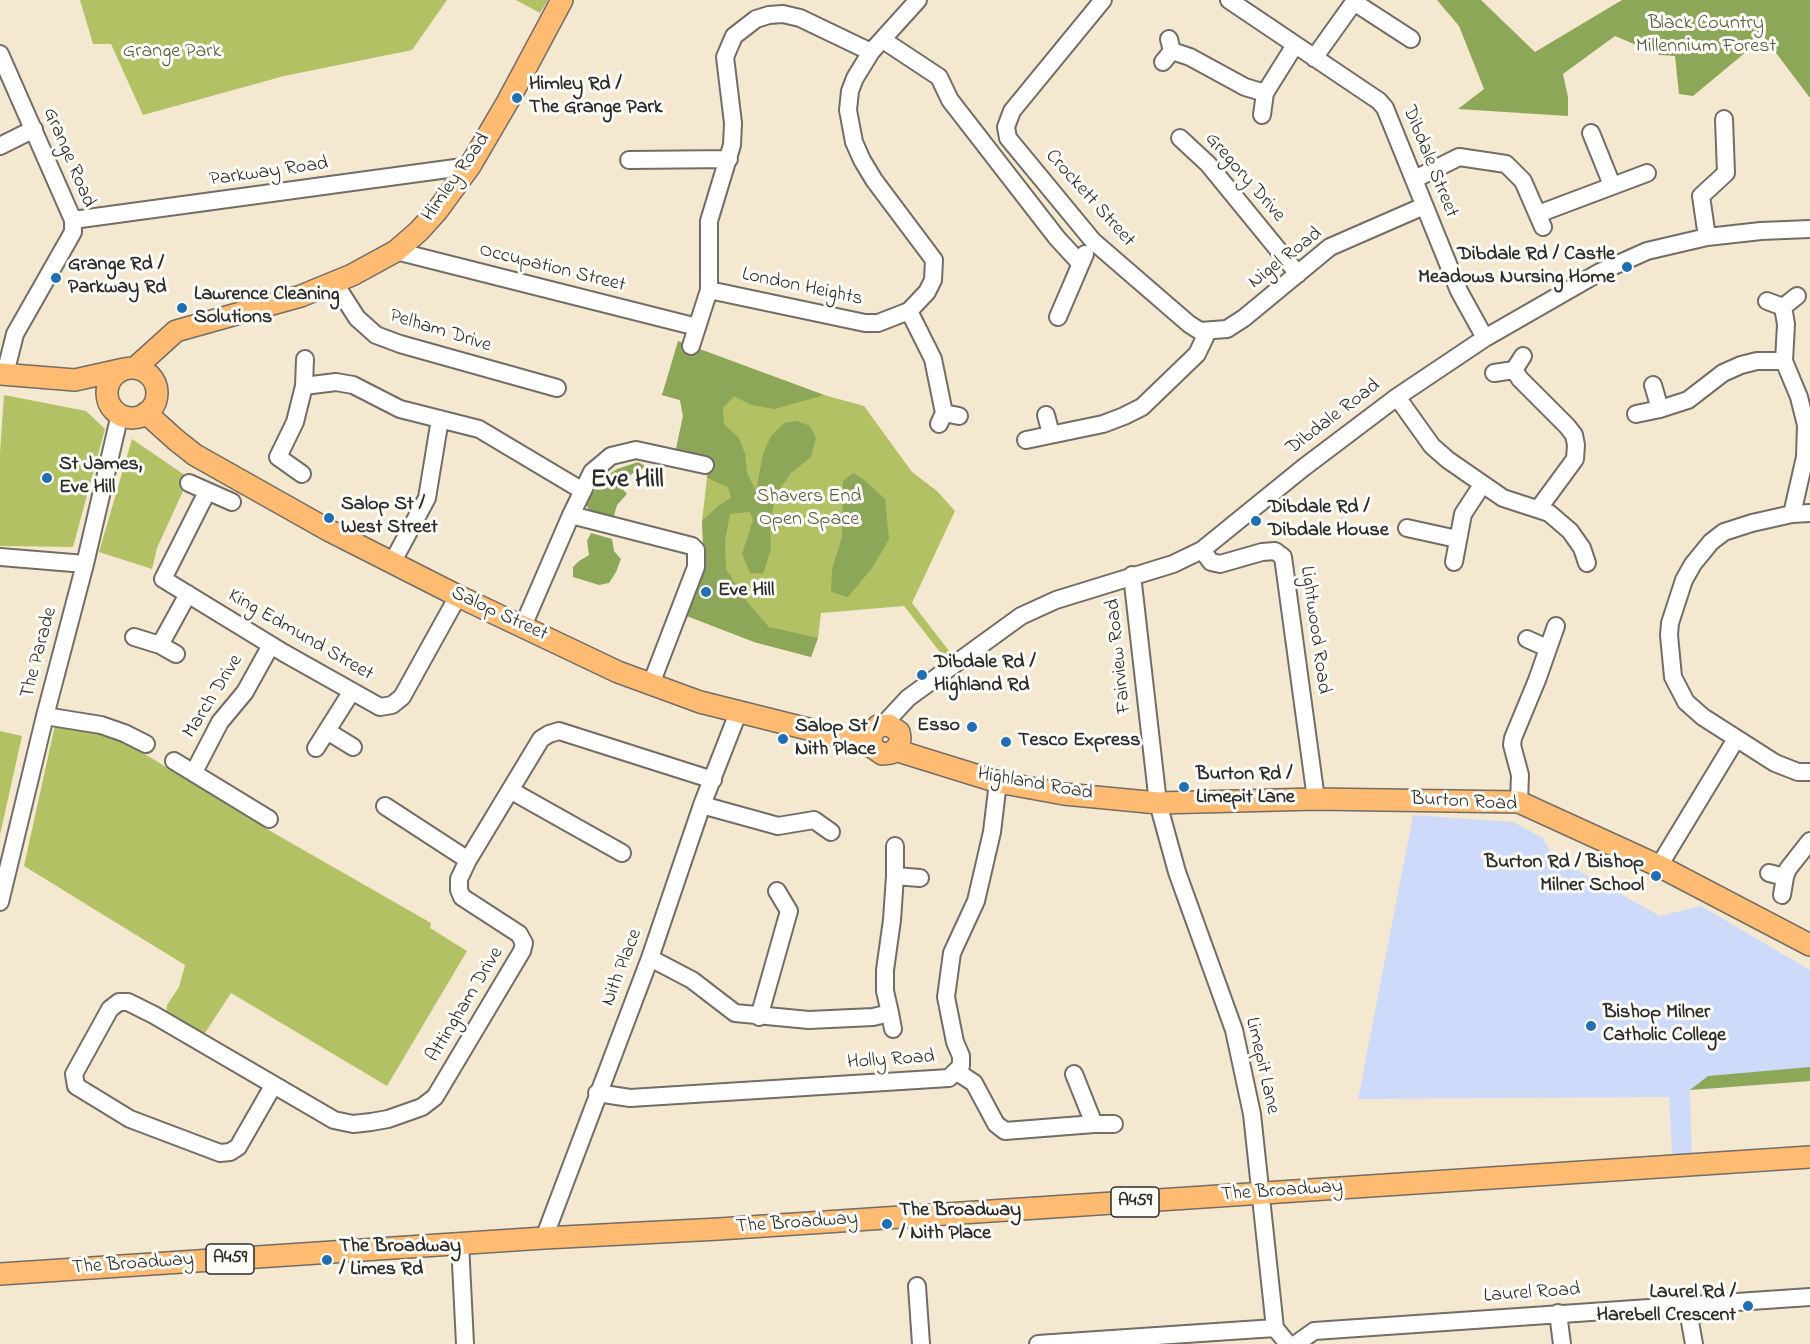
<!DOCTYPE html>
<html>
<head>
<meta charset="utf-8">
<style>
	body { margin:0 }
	canvas { display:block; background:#f5e8d1 }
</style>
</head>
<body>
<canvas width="1810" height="1344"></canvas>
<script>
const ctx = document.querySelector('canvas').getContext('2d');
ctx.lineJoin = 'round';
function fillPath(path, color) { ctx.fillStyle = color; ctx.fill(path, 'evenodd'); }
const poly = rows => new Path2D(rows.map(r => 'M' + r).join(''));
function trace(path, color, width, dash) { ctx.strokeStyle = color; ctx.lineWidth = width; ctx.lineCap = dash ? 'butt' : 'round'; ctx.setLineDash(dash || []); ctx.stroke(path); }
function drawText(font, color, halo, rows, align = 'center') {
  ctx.font = font + ' "Indie Flower",sans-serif'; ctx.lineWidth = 6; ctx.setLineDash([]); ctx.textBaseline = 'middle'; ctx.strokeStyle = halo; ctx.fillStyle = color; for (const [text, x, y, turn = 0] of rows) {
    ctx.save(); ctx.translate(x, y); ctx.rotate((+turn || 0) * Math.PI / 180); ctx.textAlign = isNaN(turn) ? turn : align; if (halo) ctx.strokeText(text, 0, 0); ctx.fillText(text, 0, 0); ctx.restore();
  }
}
const built = poly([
	[1413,815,1513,822,1543,838,1552,856,1660,916,1701,906,1810,970,1810,1081,1690,1090,1692,1155,1672,1155,1669,1097,1358,1099]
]);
const green = poly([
	[80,0,447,0,412,50,284,76,143,115,111,44,93,44],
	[516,0,548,0,540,13],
	[691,346,824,395,864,406,912,472,937,491,955,511,912,603,953,656,947,661,904,606,821,613,818,638,811,657,754,642,700,562,703,543,702,521,707,478,706,460,675,454,683,416,680,400,662,395,671,369],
	[4,395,86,411,105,429,73,547,0,546,0,453],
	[132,439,189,478,157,548,152,569,99,552],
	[55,725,104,735,135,748,272,832,431,923,430,928,467,951,387,1086,231,993,203,1036,166,1014,167,1005,179,987,185,965,24,866],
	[0,731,22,736,0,835]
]);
const forest = poly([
	[1437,0,1481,0,1535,52,1622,0,1810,0,1810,98,1764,37,1693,96,1679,94,1675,56,1660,55,1615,36,1563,74,1568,97,1568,116,1458,109,1484,89,1459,26],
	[678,341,824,395,775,409,751,405,734,396,723,408,724,424,739,438,745,454,747,473,756,491,763,454,771,436,784,423,797,421,810,426,816,438,811,457,791,473,776,494,770,522,771,549,763,574,750,573,742,554,753,520,750,512,730,514,725,541,726,569,748,603,769,627,818,638,811,657,754,642,684,615,700,562,703,543,702,521,718,506,731,498,728,487,707,478,706,460,675,454,683,416,680,400,662,395],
	[638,462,645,466,636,475,633,473,619,485,627,494,617,505,613,519,592,515,585,503,605,477,617,469],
	[853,473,862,478,885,499,889,539,872,568,848,597,831,592,832,569,842,537,843,481],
	[591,533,612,539,614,551,621,559,616,572,609,583,599,585,573,577,573,567,579,561,589,555,587,541],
	[1810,1067,1810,1081,1690,1090,1708,1076]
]);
const minor = poly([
	[1103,0,1012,111,1006,127,1008,138,1093,241,1189,324,1200,331,1227,329,1244,318,1330,247,1424,206],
	[1229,0,1379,101,1385,108,1459,291,1485,338],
	[883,40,939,77,950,100,1057,238,1080,263],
	[1172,51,1190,57,1245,87,1265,93],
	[0,54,73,220,73,232,15,334,5,374],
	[1314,58,1354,2,1411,39],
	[1163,62,1172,51,1169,39],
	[1262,115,1265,93,1295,45],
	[1591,133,1612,185],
	[1180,138,1208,164,1298,274],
	[0,146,34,129],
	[629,160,729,159],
	[1415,179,1459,157,1506,164,1523,181,1543,227],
	[1538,214,1647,173],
	[73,220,470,166],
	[1707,237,1701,196,1726,173,1724,119],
	[396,251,697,327],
	[334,282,357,318,376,335,400,344,557,388],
	[709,290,865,323,878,323,909,311,927,292,933,280,934,260,874,180,862,160,854,142,848,110,850,91,855,78,871,52,918,0],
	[1767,301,1783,307,1797,296],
	[1783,307,1786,324,1784,361,1799,397,1806,425,1805,457,1792,514],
	[909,311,933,359,944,413,939,424],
	[1058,317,1085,254],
	[691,346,709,290,709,221,732,145,733,123,725,57,734,36,756,19,769,15,783,14,800,18,871,52],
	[1514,370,1520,379,1567,426,1574,435,1576,445,1575,459,1539,508],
	[1494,373,1514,370,1523,356],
	[1653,385,1660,409],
	[304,386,305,359],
	[1397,397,1432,446,1448,460,1503,498,1549,513,1570,531,1582,548,1587,563],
	[944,413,959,416],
	[1636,414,1660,409,1688,400,1723,373,1741,365,1757,361,1784,361],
	[1046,415,1051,434],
	[1026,440,1103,424,1124,416,1142,407,1197,354,1208,331],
	[302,474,278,457,295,422,304,386,336,382,353,385,400,409,479,429,583,491],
	[189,483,232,502],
	[207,492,163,579,284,653,380,707,392,705,402,697,458,596],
	[1810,513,1792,514,1752,523,1724,532,1711,542,1693,564,1684,580,1670,623,1669,635,1673,677,1686,702,1703,717,1775,763,1798,772,1810,772],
	[571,515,692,546,696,550,696,567,651,684],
	[1407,528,1457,539],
	[1202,550,1211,562,1220,564,1262,552,1275,551,1283,557,1316,799],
	[0,557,85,564],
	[1454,562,1463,514,1482,485],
	[392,563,427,498,440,419],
	[1132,575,1158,803,1177,872,1234,1030,1252,1114,1275,1328,1288,1344],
	[523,626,571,515,592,472,611,456,636,450,705,465],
	[134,637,160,645],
	[1527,639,1547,648],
	[176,654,160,645,188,594],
	[45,716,101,725,124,733,146,744],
	[884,724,908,698,1021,616,1056,600,1173,564,1202,550,1303,468,1397,397,1485,338,1600,272,1647,251,1707,237,1761,231,1810,229],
	[327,731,353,747],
	[316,748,352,691],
	[174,761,269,819],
	[194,772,220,722,245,692,271,645],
	[510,790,622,853],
	[1519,802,1520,775,1512,745,1513,738,1537,680,1556,626],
	[702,805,778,826,814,820,831,832],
	[385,806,468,860],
	[1659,866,1736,739],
	[1769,873,1785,877],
	[895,876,920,878],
	[1782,895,1785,877,1788,869,1810,841],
	[0,902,45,716,85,564,120,414],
	[650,958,692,980,735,1013,809,1020,873,1017,890,1013,885,991,885,970,892,920,895,876,895,846],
	[890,1013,893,1029],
	[759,1017,789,911,777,891],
	[957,1072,974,1083,996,1124,1005,1131,1094,1124,1074,1074],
	[273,1086,238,1147,230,1152,220,1153,130,1119,76,1086,74,1074,110,1009,119,1002,128,1002,154,1015,334,1120,353,1124,371,1122,388,1119,422,1107,435,1097,522,951,524,943,519,934,462,897,459,890,459,879,468,860,541,739,549,734,559,731,713,780],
	[597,1093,630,1098,949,1078,961,1066,961,1056,955,1042,946,997,952,953,976,901,992,832,998,782],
	[1094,1124,1114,1124],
	[544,1238,650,958,702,805,738,713],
	[460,1243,465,1344],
	[917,1286,921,1344],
	[1687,1305,1694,1344],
	[1558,1313,1562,1344],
	[1038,1344,1275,1328],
	[1296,1344,1314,1331,1810,1297]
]);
const major = poly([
	[135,368,176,331,301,296,352,275,396,251,419,231,437,211,470,166,508,101,562,0],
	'107 393a25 25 0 1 1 50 0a25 25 0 1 1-50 0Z',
	[0,374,75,380,124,369],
	[146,413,176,440,195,455,330,531,458,596,618,672,700,702,844,738,872,747,882,754,891,753,899,746,900,738,899,732,889,725,878,726,872,734,871,741,872,747],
	[895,750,998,782,1064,794,1158,803,1316,799,1519,802,1659,866,1810,945],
	[0,1274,544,1238,719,1229,1810,1157]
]);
const markers = [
	[517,98,6,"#1f6fb2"],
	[1627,267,6,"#1f6fb2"],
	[56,278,6,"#1f6fb2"],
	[182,308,6,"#1f6fb2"],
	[47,478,6,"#1f6fb2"],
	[329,518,6,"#1f6fb2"],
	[1256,521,6,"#1f6fb2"],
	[706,592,6,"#1f6fb2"],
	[922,675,6,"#1f6fb2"],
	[972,727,6,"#1f6fb2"],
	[783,739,6,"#1f6fb2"],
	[1006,742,6,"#1f6fb2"],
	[1184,787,6,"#1f6fb2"],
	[1656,876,6,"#1f6fb2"],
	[1591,1026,6,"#1f6fb2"],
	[887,1224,6,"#1f6fb2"],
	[327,1260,6,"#1f6fb2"],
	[1748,1306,6,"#1f6fb2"]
];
const shields = [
	[1135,1202,48],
	[230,1259,48]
];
const shieldNames = [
	["A459",1135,1202],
	["A459",230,1259]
];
const parkNames = [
	["Black Country",1706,25],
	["Millennium Forest",1706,48],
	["Grange Park",172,53],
	["Shavers End",809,498],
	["Open Space",809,521]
];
const poiNames = [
	["Himley Rd /",529,86],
	["The Grange Park",529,109],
	["Dibdale Rd / Castle",1615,256,"right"],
	["Meadows Nursing Home",1615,279,"right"],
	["Grange Rd /",68,266],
	["Parkway Rd",68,289],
	["Lawrence Cleaning",194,296],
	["Solutions",194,319],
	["St James,",59,466],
	["Eve Hill",59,489],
	["Salop St /",341,506],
	["West Street",341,529],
	["Dibdale Rd /",1268,509],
	["Dibdale House",1268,532],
	["Eve Hill",718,592],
	["Dibdale Rd /",934,664],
	["Highland Rd",934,687],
	["Esso",960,727,"right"],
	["Salop St /",795,728],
	["Nith Place",795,751],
	["Tesco Express",1018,742],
	["Burton Rd /",1196,776],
	["Limepit Lane",1196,799],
	["Burton Rd / Bishop",1644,864,"right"],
	["Milner School",1644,887,"right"],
	["Bishop Milner",1603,1014],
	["Catholic College",1603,1037],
	["The Broadway",899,1212],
	["/ Nith Place",899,1235],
	["The Broadway",339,1248],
	["/ Limes Rd",339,1271],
	["Laurel Rd /",1736,1294,"right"],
	["Harebell Crescent",1736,1317,"right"]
];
const streetNames = [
	["Grange Road",68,158,67],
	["Dibdale Street",1429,162,68],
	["Parkway Road",269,173,-8],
	["Himley Road",457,178,-55],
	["Gregory Drive",1244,178,49],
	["Crockett Street",1089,199,48],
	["Nigel Road",1286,259,-38],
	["Occupation Street",552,269,14],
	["London Heights",802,288,12],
	["Pelham Drive",440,332,17],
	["Dibdale Road",1334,418,-37],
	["Salop Street",499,615,25],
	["Lightwood Road",1314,630,82],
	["King Edmund Street",300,636,30],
	["The Parade",40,653,-75],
	["Fairview Road",1120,656,-96],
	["March Drive",214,697,-58],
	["Highland Road",1035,785,10],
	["Burton Road",1464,803,3],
	["Nith Place",623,968,-69],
	["Attingham Drive",466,1005,-59],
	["Holly Road",891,1061,-4],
	["Limepit Lane",1261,1066,77],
	["The Broadway",1282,1192,-4],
	["The Broadway",797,1224,-4],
	["The Broadway",133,1265,-4],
	["Laurel Road",1532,1294,-4]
];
const districtNames = [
	["Eve Hill",627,482]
];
fillPath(built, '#cedafa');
fillPath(green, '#b2c163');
fillPath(forest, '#8da759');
trace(minor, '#726d65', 20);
trace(major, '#726d65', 24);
trace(minor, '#fff', 16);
trace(major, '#ffbb71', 21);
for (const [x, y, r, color] of markers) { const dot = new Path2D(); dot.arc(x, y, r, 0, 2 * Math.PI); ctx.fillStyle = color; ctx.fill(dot); trace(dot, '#fdfcf7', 2); }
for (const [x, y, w] of shields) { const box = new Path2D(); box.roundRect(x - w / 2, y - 15, w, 30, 4.5); ctx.fillStyle = '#fdfcf7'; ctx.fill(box); trace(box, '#2b2b2b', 1.5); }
drawText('bold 18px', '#2b2b2b', null, shieldNames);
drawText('20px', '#54583c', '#fdfcf7', parkNames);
drawText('bold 20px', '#2b2b2b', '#fdfcf7', poiNames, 'left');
drawText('20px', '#2b2b2b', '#fdfcf7', streetNames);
drawText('bold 26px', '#2b2b2b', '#fdfcf7', districtNames);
</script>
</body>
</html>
